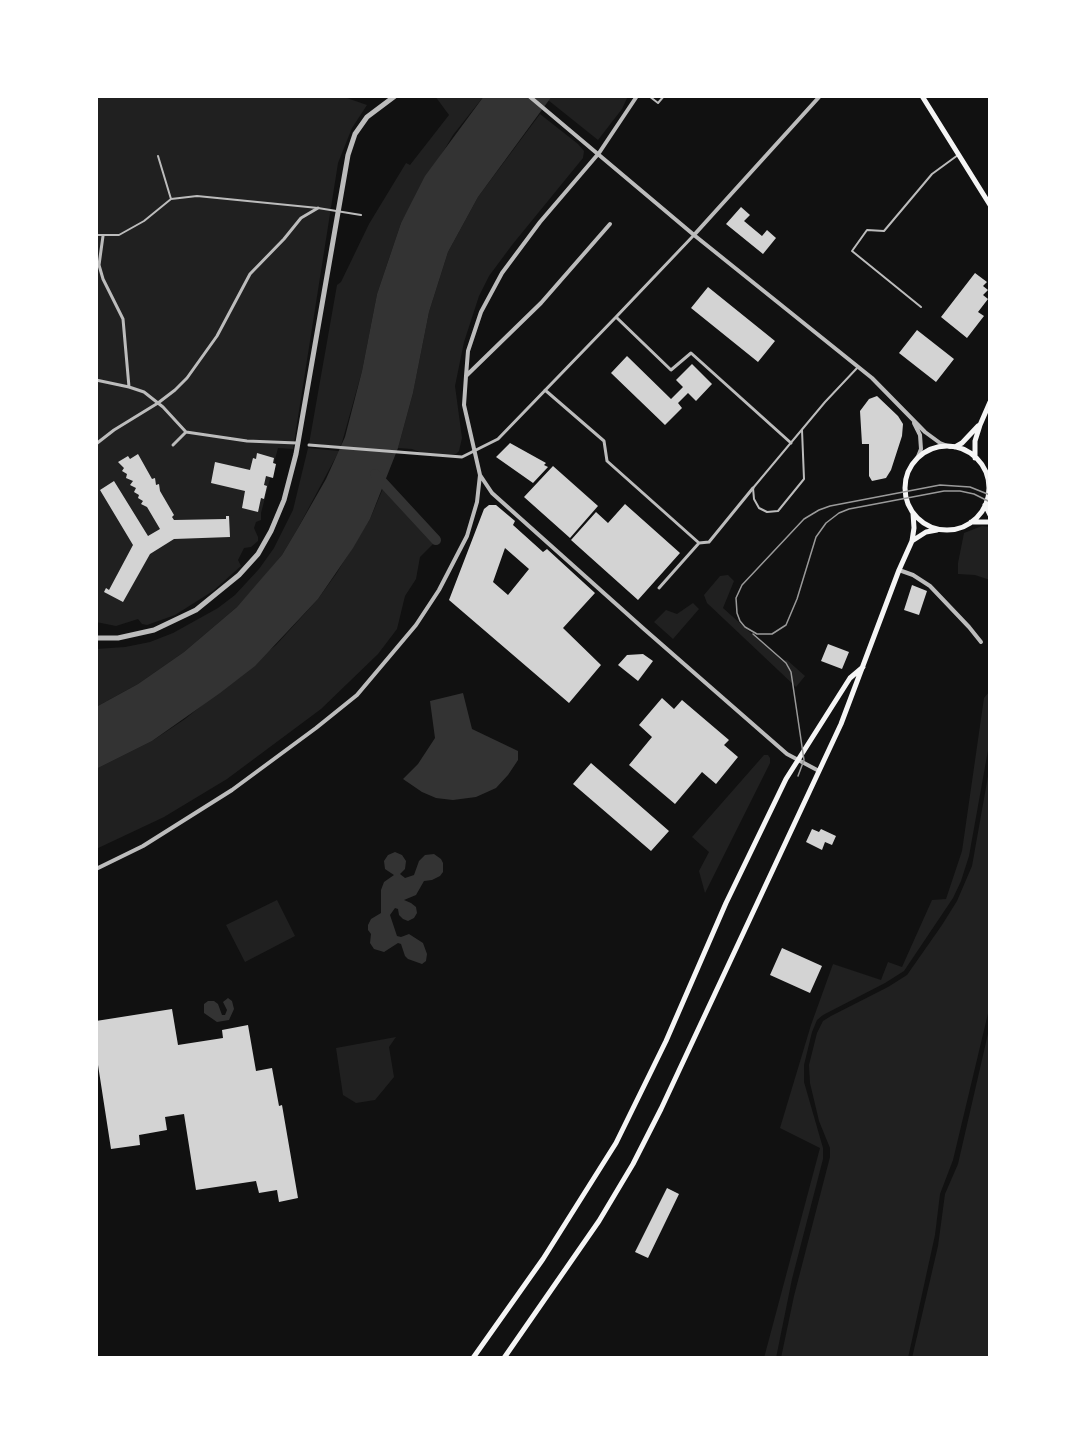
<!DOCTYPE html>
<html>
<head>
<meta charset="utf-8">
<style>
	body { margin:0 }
	#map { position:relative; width:1086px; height:1454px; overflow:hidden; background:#111; font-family:"DejaVu Sans",sans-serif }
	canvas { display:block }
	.frame { position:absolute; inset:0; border:98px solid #fff; pointer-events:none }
</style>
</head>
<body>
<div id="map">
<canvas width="1086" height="1454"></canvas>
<div class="frame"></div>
</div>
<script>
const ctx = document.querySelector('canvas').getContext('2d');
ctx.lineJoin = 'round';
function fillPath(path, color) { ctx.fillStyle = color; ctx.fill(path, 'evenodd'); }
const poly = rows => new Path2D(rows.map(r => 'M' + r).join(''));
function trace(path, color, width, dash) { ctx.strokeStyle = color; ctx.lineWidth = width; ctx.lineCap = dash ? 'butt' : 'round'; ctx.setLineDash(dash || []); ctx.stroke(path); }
const green = poly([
	[96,96,341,96,367,105,352,128,338,163,293,449,278,448,261,513,261,520,256,522,254,528,258,537,258,541,251,547,244,548,238,560,241,566,213,591,175,615,147,625,142,624,138,619,116,626,96,622],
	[435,96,484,96,453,135,401,223,377,294,362,371,341,446,309,444,337,285,341,282,369,224,406,163,410,165,449,115],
	[552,96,628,96,622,109,598,140,548,100],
	[540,114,578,144,584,151,583,158,512,245,489,276,479,296,464,342,455,386,462,438,459,451,456,454,445,454,422,453,412,449,398,448,413,393,429,312,448,252,478,197],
	[308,448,339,451,298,528,282,555,259,583,237,607,184,652,138,684,96,707,96,649,125,647,150,642,173,633,218,608,235,595,259,569,274,548,293,510],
	[384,486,435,542,420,557,416,579,405,596,397,629,378,654,321,709,227,779,164,817,96,849,96,769,152,741,185,719,276,645,318,599,336,574,370,519],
	[982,526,990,527,990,580,975,575,958,574,958,563,964,533],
	[728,575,734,581,723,608,782,661,787,660,805,676,796,687,707,603,704,595,720,576],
	[693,603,699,609,673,639,654,622,666,610,677,614],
	[990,691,990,739,969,856,961,881,953,898,904,971,885,983,823,1015,817,1020,812,1032,804,1065,804,1082,823,1148,823,1159,792,1279,776,1358,764,1358,820,1148,780,1128,811,1025,833,964,881,980,888,962,902,967,932,900,946,899,962,851,984,698],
	[764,755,768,755,770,758,770,763,705,893,699,871,709,852,692,837],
	[990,765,990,1005,953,1160,940,1194,935,1235,908,1358,781,1358,794,1296,830,1157,830,1148,819,1121,810,1083,809,1065,817,1033,823,1021,831,1016,888,987,907,975,942,925,957,901,972,866],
	[277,900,295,936,245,962,226,925],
	[990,1025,990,1358,912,1358,938,1246,945,1194,958,1164],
	[396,1037,389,1047,394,1077,375,1100,356,1103,343,1095,336,1048]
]);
const water = poly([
	[484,96,552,96,478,197,448,252,429,312,413,393,398,448,370,519,353,548,318,599,255,666,220,693,152,741,96,769,96,707,138,684,184,652,237,607,282,555,298,528,326,479,345,437,362,371,377,294,401,223,425,176],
	[463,693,472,729,518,751,518,760,508,775,496,788,476,797,453,800,436,798,422,792,403,779,418,764,435,738,430,701],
	[395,852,402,855,406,861,405,869,400,874,405,878,414,875,419,861,425,855,434,854,441,859,443,863,443,872,440,876,432,880,424,881,416,895,404,900,411,903,416,907,417,913,414,918,408,921,403,919,399,915,398,909,395,908,390,915,397,936,401,937,409,934,423,943,427,954,426,961,422,964,408,959,405,956,401,944,398,943,384,952,374,949,370,943,371,934,368,930,368,925,371,919,381,913,381,890,384,882,394,875,385,869,384,861,388,855],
	[228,998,232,1001,234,1009,229,1020,217,1022,204,1013,204,1004,208,1001,214,1001,218,1004,222,1015,225,1015,227,1010,223,1002]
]);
const canal = poly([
	[375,474,436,540]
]);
const building = poly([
	[741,207,750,215,744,221,762,236,767,230,776,238,763,254,726,224],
	[975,273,987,282,983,286,988,290,983,295,988,299,978,312,984,316,967,338,941,317],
	[708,287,775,341,758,362,691,308],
	[917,330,954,359,936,382,899,353],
	[627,356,671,399,683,387,676,380,692,364,712,384,696,401,688,393,678,403,682,408,665,425,611,373],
	[877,396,898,416,903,424,902,436,891,470,886,478,872,481,869,476,869,444,862,444,860,411,869,399],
	[510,443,546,463,544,465,548,467,533,483,496,457],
	[257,453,274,458,273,463,276,464,273,478,266,476,264,485,267,486,264,499,261,498,258,512,242,508,245,491,211,483,215,462,250,470,253,458,256,459],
	[138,454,152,479,155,478,156,485,159,484,160,491,174,515,172,517,174,520,226,519,226,516,229,516,230,537,174,539,150,554,123,602,104,592,106,588,109,590,133,545,100,490,114,481,148,536,160,529,147,507,141,504,143,501,138,498,139,495,134,492,136,488,130,485,133,481,126,478,127,474,122,471,124,468,118,462,128,456,130,459],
	[553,466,598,506,570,538,524,497],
	[625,504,680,553,638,600,571,540,596,512,608,523],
	[489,505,496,505,515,521,513,525,543,552,547,549,595,593,563,628,601,665,569,703,449,600,484,509],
	[505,548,529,569,508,595,493,582],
	[912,585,927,591,919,615,904,610],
	[828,644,849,652,842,669,821,661],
	[643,654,653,661,638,681,618,665,627,655],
	[662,698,674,709,682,700,729,740,724,745,738,757,716,784,702,772,675,804,629,765,652,737,639,725],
	[591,763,669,831,651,851,573,784],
	[812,829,819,832,821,829,836,836,832,845,825,842,822,850,806,842],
	[782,948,822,966,810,993,770,975],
	[172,1009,178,1045,223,1038,222,1030,248,1025,256,1071,272,1068,279,1106,282,1105,298,1198,279,1202,277,1190,259,1193,256,1181,196,1190,184,1114,165,1117,167,1130,139,1135,140,1145,111,1149,96,1052,96,1021],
	[667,1188,679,1194,648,1258,635,1252]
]);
const service = poly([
	[649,96,658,103,664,96],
	[158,156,171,199],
	[96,235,119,235,144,221,171,199,197,196,318,208,361,215],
	[921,307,852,251,867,230,884,231,932,174,958,155],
	[802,430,804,479,778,511,767,512,759,508,754,499,753,488,825,402,858,367]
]);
const pedestrian = poly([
	[103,236,99,265,103,279,123,319,129,387],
	[616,317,671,370,691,353,791,443],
	[96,380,129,387,144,392,163,407,186,432,247,441,297,443],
	[545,390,604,441,607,461,699,543],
	[96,444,114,430,158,403,175,390,187,378,217,336,250,274,284,239,301,218,318,208],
	[173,445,186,432],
	[309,445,462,457,498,439,616,317,694,235],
	[659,588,699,543,709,542,753,488]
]);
const minor = poly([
	[529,96,694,235,872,378,925,432,940,443,950,447],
	[610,224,541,303,466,376,464,405,480,475,492,493,644,629,787,754,819,771],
	[694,235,820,96],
	[466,376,468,351,481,312,502,273,540,222,599,153,637,96],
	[914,423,920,435,921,449,917,459],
	[899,570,913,575,930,586,969,627,981,642],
	[96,869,143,846,232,790,316,728,357,695,416,625,439,590,467,536,477,502,480,475]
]);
const tertiary = poly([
	[96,638,118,638,154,630,196,610,239,575,258,554,271,531,284,500,296,454,348,155,355,134,367,117,395,96]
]);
const secondary = poly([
	[922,96,990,205],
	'905 488a42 42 0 1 1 84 0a42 42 0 1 1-84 0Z',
	[955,447,962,443,978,426],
	[975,458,975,441,980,425,990,402],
	[985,505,990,515],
	[971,522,990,522],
	[912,541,926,532,937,530],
	[473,1358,543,1259,616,1143,666,1041,726,903,786,779,850,678,863,667],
	[504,1358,599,1221,633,1164,661,1109,841,724,899,570,912,541,914,528,913,513]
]);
const tram = poly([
	[990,495,970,487,940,485,830,506,819,510,804,519,742,585,736,598,737,613,740,621,745,627,757,634,772,634,786,625,797,599,816,537,826,523,839,513,849,509,944,491,960,491,974,494,990,502],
	[753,634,786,663,791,672,804,760,798,776]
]);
fillPath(green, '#202020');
fillPath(water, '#333');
trace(canal, '#333', 10);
fillPath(building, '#d3d3d3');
trace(service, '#bcbcbc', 2);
trace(pedestrian, '#bcbcbc', 3);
trace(minor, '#bcbcbc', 4);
trace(tertiary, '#bcbcbc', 5);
trace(secondary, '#f5f5f5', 5);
trace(tram, '#9a9a9a', 1.5);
</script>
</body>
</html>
